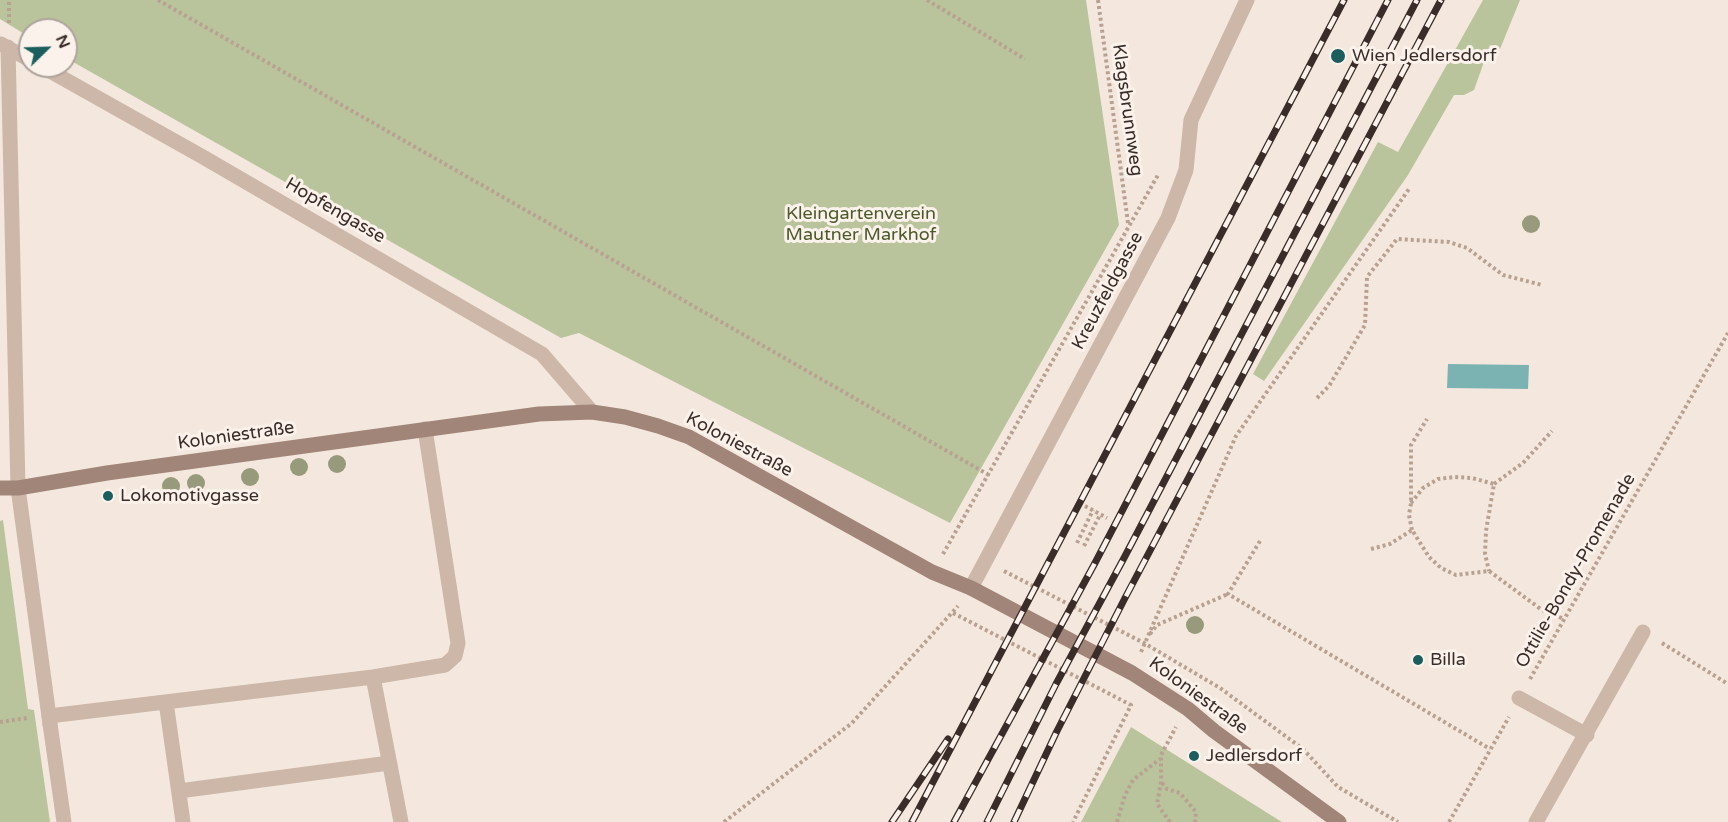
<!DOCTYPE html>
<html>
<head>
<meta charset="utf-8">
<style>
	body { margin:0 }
	#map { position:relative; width:1728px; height:822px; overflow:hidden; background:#f4e8de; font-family:"Varela Round",sans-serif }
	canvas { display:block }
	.north { position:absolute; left:18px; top:18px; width:60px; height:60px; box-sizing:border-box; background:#fbf2eb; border:2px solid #aea39d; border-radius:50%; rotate:67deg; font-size:16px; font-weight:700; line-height:24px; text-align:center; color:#3a2d29 }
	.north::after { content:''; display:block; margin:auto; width:21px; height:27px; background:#1b5e5e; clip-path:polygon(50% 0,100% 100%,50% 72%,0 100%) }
</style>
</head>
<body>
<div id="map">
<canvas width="1728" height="822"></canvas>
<div class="north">N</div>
</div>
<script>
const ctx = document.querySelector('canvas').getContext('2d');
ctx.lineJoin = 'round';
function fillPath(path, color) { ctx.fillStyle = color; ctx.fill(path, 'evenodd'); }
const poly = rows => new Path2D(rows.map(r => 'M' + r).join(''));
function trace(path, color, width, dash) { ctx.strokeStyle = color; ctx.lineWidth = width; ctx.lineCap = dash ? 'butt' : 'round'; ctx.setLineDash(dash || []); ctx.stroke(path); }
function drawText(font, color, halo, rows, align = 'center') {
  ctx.font = font + ' "Varela Round",sans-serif'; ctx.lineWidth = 6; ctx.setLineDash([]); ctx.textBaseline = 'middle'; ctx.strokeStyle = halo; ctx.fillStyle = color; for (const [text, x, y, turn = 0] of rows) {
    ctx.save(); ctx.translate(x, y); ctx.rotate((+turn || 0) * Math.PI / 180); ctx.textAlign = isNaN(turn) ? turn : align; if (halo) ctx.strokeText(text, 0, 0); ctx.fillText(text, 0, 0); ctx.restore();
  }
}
const green = poly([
	[0,0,1086,0,1119,225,950,523,579,333,561,338,66,58,66,30,30,30,30,38,26,35,0,19],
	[1483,0,1520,0,1500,49,1490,45,1474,90,1464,95,1454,95,1408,175,1264,381,1253,374,1378,142,1398,152],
	[3,520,28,709,34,710,50,822,0,822,0,521],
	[1131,727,1277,819,1282,822,1081,822]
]);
const water = poly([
	[1448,364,1529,365,1528,389,1447,388]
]);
const path = poly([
	[158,0,989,475],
	[927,0,1025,59],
	[1098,0,1128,223],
	[9,23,9,0],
	[1317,398,1329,386,1365,325,1367,277,1397,239,1449,242,1467,248,1503,275,1542,285],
	[1494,484,1523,463,1552,431],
	[1411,503,1423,488,1438,479,1455,477,1472,478,1494,484,1486,531,1485,554,1489,571],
	[1085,506,1107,518],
	[1412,530,1409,515,1411,503,1411,445,1427,419],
	[1260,541,1228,594,1490,749],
	[1077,543,1093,510],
	[1084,546,1100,515],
	[1371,549,1390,544,1412,530,1429,557,1441,568,1456,575,1489,571,1542,610,1564,619],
	[943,554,1158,175],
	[1004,571,1144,643,1220,688,1303,749,1338,787,1398,822],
	[953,613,1131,705,1073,822],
	[1150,634,1157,625,1228,594],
	[1662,643,1728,684],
	[1141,652,1236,436,1409,189],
	[1530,679,1728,333],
	[0,722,27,718],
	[1162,783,1167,789,1180,793,1196,812,1195,822],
	[724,822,852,723,958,606],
	[1117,822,1125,795,1133,780,1160,759],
	[1170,822,1157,804,1161,782,1161,755,1176,727],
	[1449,822,1509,717]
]);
const lane = poly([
	[373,677,401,822],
	[1519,698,1587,735],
	[166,702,183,822],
	[49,716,373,677,445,665,455,656,458,643,425,429],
	[50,724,64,822],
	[179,791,389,763],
	[1536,822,1643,632]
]);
const street = poly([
	[1,44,30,60],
	[8,47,18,488,50,724],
	[41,66,203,157,542,354,592,412],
	[971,588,1168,218,1186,170,1191,120,1247,0]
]);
const secondary = poly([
	[0,488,18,488,107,473,539,414,592,412,625,417,658,426,689,437,932,572,971,588,1132,673,1188,709,1214,731,1339,822]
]);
const rail = poly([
	[892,822,948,739],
	[912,822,1344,0],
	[954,822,1095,563,1388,0],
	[987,822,1056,684,1124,558,1417,0],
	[1014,822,1057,731,1125,598,1441,0]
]);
const trees = [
	[1531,224],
	[337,464],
	[299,467],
	[250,477],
	[196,483],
	[171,486],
	[1195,625]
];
const markers = [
	[1338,56,8,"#1b5e5e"],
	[108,496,6,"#1b5e5e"],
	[1418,660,6,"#1b5e5e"],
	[1194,756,6,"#1b5e5e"]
];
const poiNames = [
	["Wien Jedlersdorf",1352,56],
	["Lokomotivgasse",120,496],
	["Billa",1430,660],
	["Jedlersdorf",1206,756]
];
const streetNames = [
	["Klagsbrunnweg",1127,110,82],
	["Hopfengasse",335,211,30],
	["Kreuzfeldgasse",1108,291,-62],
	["Koloniestraße",236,436,-8],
	["Koloniestraße",739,445,28],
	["Ottilie-Bondy-Promenade",1576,571,-60],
	["Koloniestraße",1198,696,36]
];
const parkNames = [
	["Kleingartenverein",861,214],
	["Mautner Markhof",861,235]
];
fillPath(green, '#b9c49c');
fillPath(water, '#7bb3b2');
trace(path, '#b9a192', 4, [3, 3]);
trace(lane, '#cdb7a8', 15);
trace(street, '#cdb7a8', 15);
trace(secondary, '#a18579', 15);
trace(rail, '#3a2d29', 7);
trace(rail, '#fbf2eb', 4.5, [14]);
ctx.fillStyle = '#989a7c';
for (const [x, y] of trees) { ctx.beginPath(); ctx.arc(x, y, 9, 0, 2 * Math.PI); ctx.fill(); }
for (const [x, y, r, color] of markers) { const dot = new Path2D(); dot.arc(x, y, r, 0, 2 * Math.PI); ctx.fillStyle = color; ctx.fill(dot); trace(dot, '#fbf2eb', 2); }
drawText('18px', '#3a2d29', '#fbf2eb', poiNames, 'left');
drawText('18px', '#3a2d29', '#fbf2eb', streetNames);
drawText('18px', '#4c5a2b', '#fbf2eb', parkNames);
</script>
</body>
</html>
